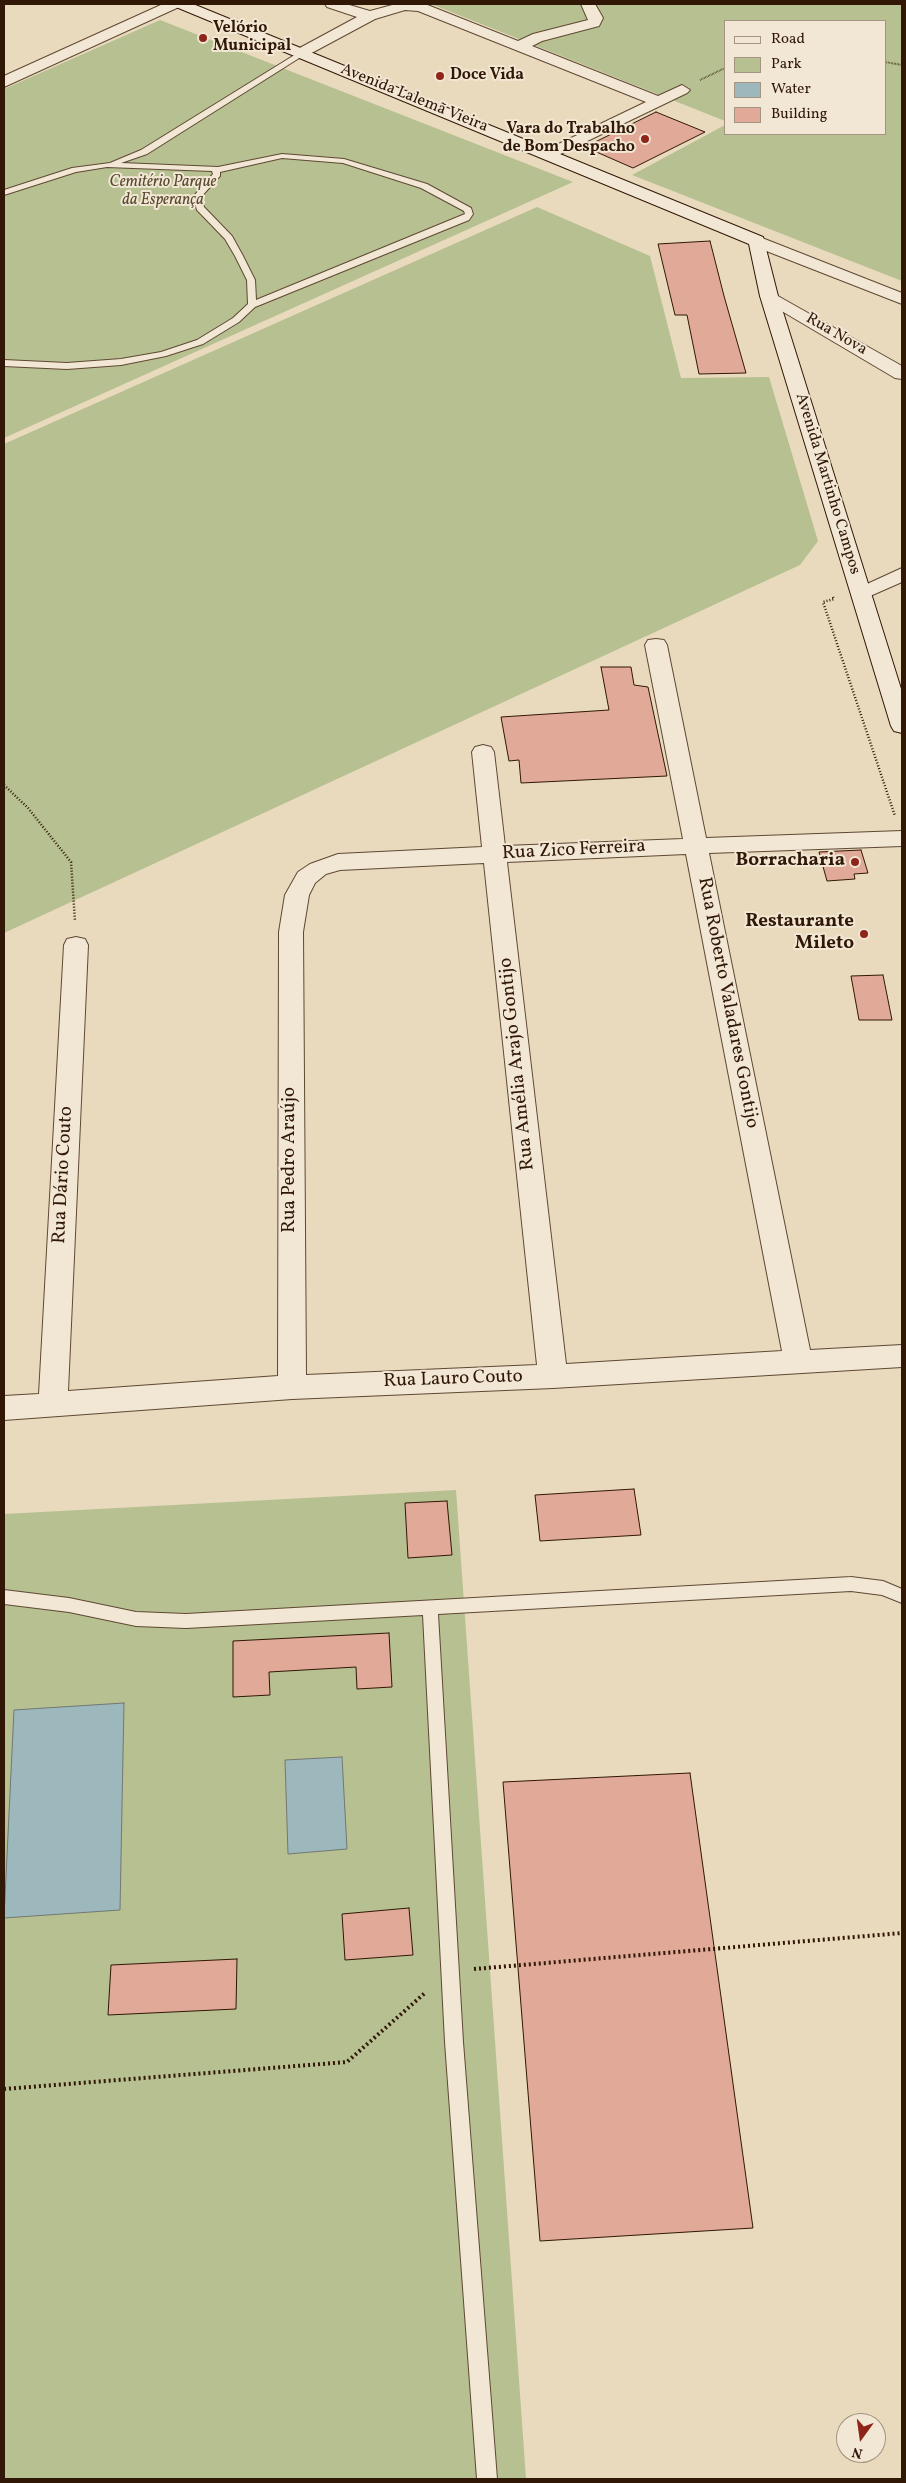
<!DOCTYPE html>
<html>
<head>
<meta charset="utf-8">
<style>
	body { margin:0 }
	#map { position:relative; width:906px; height:2483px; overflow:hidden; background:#e9dabd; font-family:Vollkorn,serif }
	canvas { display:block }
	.frame { position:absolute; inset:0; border:5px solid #311705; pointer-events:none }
	.legend { position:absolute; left:724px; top:20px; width:162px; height:115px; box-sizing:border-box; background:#f1e7d4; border:1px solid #a49481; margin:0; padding:6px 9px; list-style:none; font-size:15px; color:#311705 }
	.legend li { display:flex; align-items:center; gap:10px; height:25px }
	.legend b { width:25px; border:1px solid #a49481 }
	.north { position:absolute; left:836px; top:2413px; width:50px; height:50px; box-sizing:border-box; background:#f1e7d4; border:1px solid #a49481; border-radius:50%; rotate:194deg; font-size:14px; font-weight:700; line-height:20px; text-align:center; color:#311705 }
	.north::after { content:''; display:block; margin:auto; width:18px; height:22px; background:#8f2418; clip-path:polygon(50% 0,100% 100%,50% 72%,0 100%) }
</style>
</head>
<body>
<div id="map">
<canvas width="906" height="2483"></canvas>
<div class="frame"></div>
<ul class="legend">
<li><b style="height:6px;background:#f1e7d4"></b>Road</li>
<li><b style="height:14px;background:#b6c091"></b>Park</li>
<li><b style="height:14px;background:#9db8bc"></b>Water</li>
<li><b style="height:14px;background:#e0a998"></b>Building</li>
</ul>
<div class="north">N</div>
</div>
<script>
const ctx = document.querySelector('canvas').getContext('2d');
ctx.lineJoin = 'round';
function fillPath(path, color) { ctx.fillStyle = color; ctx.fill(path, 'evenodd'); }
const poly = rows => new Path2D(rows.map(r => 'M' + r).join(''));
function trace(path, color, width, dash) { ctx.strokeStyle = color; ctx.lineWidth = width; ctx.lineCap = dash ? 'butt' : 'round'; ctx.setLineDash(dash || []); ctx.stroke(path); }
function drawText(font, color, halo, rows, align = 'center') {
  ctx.font = font + ' Vollkorn,serif'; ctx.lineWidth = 4; ctx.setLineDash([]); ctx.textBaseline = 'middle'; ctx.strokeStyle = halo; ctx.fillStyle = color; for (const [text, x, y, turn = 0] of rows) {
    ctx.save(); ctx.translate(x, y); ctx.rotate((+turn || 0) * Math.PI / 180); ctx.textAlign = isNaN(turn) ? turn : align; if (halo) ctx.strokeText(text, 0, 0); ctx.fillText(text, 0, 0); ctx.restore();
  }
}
const green = poly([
	[431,4,902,4,902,281,632,175,725,125,725,134,885,134,885,21,725,21,725,121],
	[160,20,573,182,4,438,4,89],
	[537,207,650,256,681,378,769,377,818,541,800,565,4,933,4,444],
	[456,1490,526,2479,4,2479,4,1514]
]);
const water = poly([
	[124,1703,120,1910,4,1918,14,1710,124,1703],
	[342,1757,347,1849,288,1854,285,1760,342,1757]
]);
const building = poly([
	[656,112,705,132,633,168,585,147,656,112],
	[710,241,724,296,746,373,699,374,687,315,675,315,658,244,710,241],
	[601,667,631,667,634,685,648,687,667,776,521,783,519,760,509,761,501,717,609,710,601,667],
	[861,850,868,873,854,874,855,879,827,881,819,852,861,850],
	[883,975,892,1020,859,1020,851,976,883,975],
	[634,1489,641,1535,540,1541,535,1495,634,1489],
	[447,1501,452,1555,408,1558,405,1503,447,1501],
	[389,1633,392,1687,357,1689,356,1667,269,1672,270,1695,233,1697,233,1641,389,1633],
	[690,1773,753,2228,540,2241,503,1782,690,1773],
	[409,1908,413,1955,345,1960,342,1914,409,1908],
	[237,1959,236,2009,108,2015,111,1965,237,1959]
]);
const pathFar2 = poly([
	[885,62,902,65],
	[700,80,725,68]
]);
const pathFar1 = poly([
	[833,597,834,599,823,602,895,816],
	[4,785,28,808,71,862,75,921]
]);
const path = poly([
	[474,1969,902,1933],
	[4,2089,347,2062,426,1992]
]);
const lane = poly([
	[301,51,305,53,304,55,147,154,121,163,218,167,282,154,344,159,427,184,471,208,473,214,469,220,255,307,239,322,203,344,166,356,121,365,67,369,4,366,4,360,67,363,121,359,161,352,197,340,233,318,248,304,247,280,235,256,225,239,197,210,193,197,213,174,212,171,107,167,76,172,4,195,4,190,72,168,110,163,141,150,301,51],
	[282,158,343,163,421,188,464,211,465,214,256,300,255,280,243,256,232,236,204,207,201,197,220,176,220,172,282,158],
	[851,1577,883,1581,902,1589,902,1603,882,1595,851,1591,438,1614,463,2042,497,2479,477,2479,445,2042,423,1615,186,1628,136,1626,69,1612,4,1604,4,1590,69,1598,136,1612,186,1614,851,1577]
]);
const street = poly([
	[163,4,181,4,179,7,4,87,4,76,163,4],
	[325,4,346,4,370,11,396,4,425,4,518,41,533,34,588,20,581,4,595,4,603,18,599,26,542,41,532,46,658,96,682,85,690,90,687,93,550,159,544,157,542,154,544,151,646,102,418,11,405,10,375,19,306,56,296,56,293,53,296,50,357,17,327,7,325,4],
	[757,236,902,293,902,304,751,245,748,241,751,237,757,236],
	[769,291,902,366,902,379,895,378,763,300,760,296,763,292,769,291],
	[902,568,902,582,861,600,854,598,851,594,854,590,902,568],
	[656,639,664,640,667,645,706,838,902,831,902,846,709,853,810,1350,902,1345,902,1367,553,1388,292,1399,4,1420,4,1396,39,1394,64,945,67,939,76,937,85,939,88,945,68,1391,278,1376,279,932,285,895,298,872,310,864,338,854,482,847,472,752,475,747,483,745,491,747,494,752,505,846,683,839,645,645,648,640,656,639],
	[686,854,782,1351,566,1364,507,862,686,854],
	[484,863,537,1365,306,1375,303,932,309,895,315,883,326,874,340,870,484,863]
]);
const secondary = poly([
	[174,4,193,4,763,237,778,296,902,692,902,733,894,731,891,726,760,296,749,244,176,7,174,4]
]);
const markers = [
	[203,38,5,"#8f2418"],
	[440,76,5,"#8f2418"],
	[645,139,5,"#8f2418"],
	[855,862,5,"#8f2418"],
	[864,934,5,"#8f2418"]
];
const farPoinames = [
	["Velório",213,29],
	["Municipal",213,47],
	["Doce Vida",450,76],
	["Vara do Trabalho",635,130,"right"],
	["de Bom Despacho",635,148,"right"]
];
const farStreetnames = [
	["Avenida Lalemã Vieira",414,99,22],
	["Rua Nova",836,335,30],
	["Avenida Martinho Campos",827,484,73]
];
const farParknames = [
	["Cemitério Parque",163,183],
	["da Esperança",163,201]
];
const streetNames = [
	["Rua Zico Ferreira",574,851,-3],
	["Rua Roberto Valadares Gontijo",727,1003,79],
	["Rua Amélia Arajo Gontijo",518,1064,-96],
	["Rua Pedro Araújo",291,1160,-90],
	["Rua Dário Couto",64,1175,-87],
	["Rua Lauro Couto",453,1380,-2]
];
const poiNames = [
	["Borracharia",845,862],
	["Restaurante",854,923],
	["Mileto",854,945]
];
fillPath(green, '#b6c091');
fillPath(water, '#9db8bc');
trace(water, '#727873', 1);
fillPath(building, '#e0a998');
trace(building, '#311705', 1);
trace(lane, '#5f4833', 2);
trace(street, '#5f4833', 2);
trace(secondary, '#311705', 2);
trace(pathFar2, '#311705', 2, [0.5, 1]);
trace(pathFar1, '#311705', 2.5, [1, 2]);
trace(path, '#311705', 4, [2, 3]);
fillPath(lane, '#f1e7d4');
fillPath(street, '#f1e7d4');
fillPath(secondary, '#f1e7d4');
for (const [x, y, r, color] of markers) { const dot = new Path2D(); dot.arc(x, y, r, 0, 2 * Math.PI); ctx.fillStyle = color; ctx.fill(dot); trace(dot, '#f1e7d4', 2); }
drawText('bold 16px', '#311705', '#f1e7d4', farPoinames, 'left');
drawText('16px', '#311705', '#f1e7d4', farStreetnames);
drawText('italic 16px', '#594a2f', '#f1e7d4', farParknames);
drawText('19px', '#311705', '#f1e7d4', streetNames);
drawText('bold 19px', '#311705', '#f1e7d4', poiNames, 'right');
</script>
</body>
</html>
